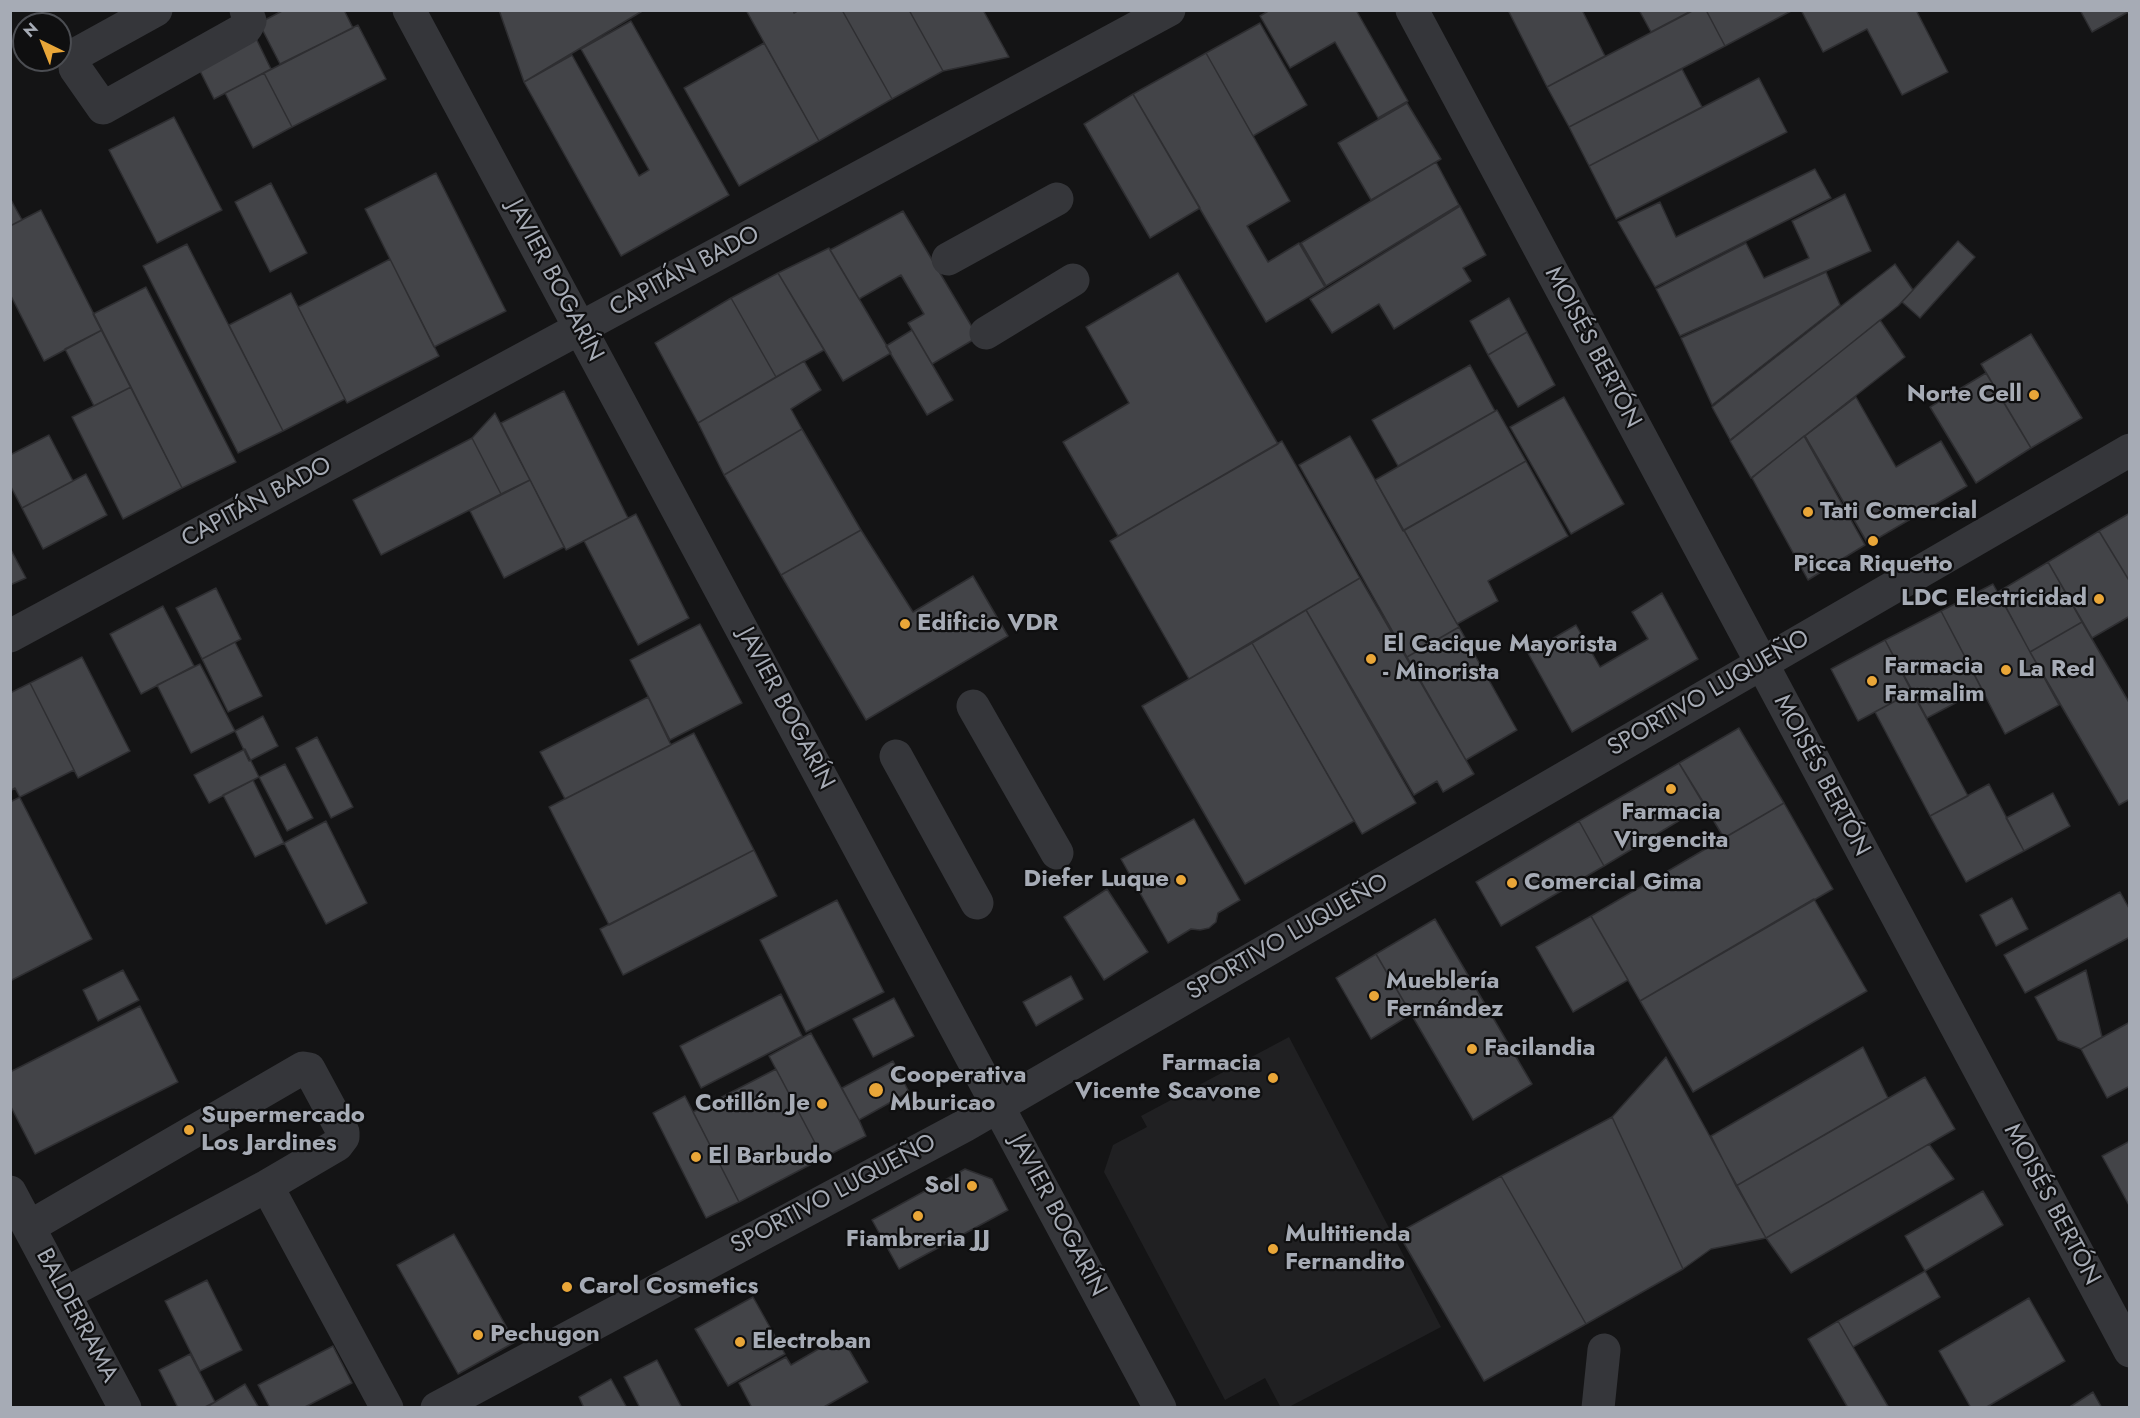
<!DOCTYPE html>
<html>
<head>
<meta charset="utf-8">
<style>
	body { margin:0 }
	#map { position:relative; width:2140px; height:1418px; overflow:hidden; background:#141415; font-family:Jost,sans-serif }
	canvas { display:block }
	.frame { position:absolute; inset:0; border:12px solid #a6abb5; pointer-events:none }
	.north { position:absolute; left:12px; top:12px; width:60px; height:60px; box-sizing:border-box; background:#0f0f10; border:2px solid #4b4d52; border-radius:50%; rotate:317deg; font-size:16px; font-weight:700; line-height:24px; text-align:center; color:#a6abb5 }
	.north::after { content:''; display:block; margin:auto; width:21px; height:27px; background:#e9a638; clip-path:polygon(50% 0,100% 100%,50% 72%,0 100%) }
</style>
</head>
<body>
<div id="map">
<canvas width="2140" height="1418"></canvas>
<div class="frame"></div>
<div class="north">N</div>
</div>
<script>
const ctx = document.querySelector('canvas').getContext('2d');
ctx.lineJoin = 'round';
function fillPath(path, color) { ctx.fillStyle = color; ctx.fill(path, 'evenodd'); }
const poly = rows => new Path2D(rows.map(r => 'M' + r).join(''));
function trace(path, color, width, dash) { ctx.strokeStyle = color; ctx.lineWidth = width; ctx.lineCap = dash ? 'butt' : 'round'; ctx.setLineDash(dash || []); ctx.stroke(path); }
function drawText(font, color, halo, rows, align = 'center') {
  ctx.font = font + ' Jost,sans-serif'; ctx.lineWidth = 4.5; ctx.setLineDash([]); ctx.textBaseline = 'middle'; ctx.strokeStyle = halo; ctx.fillStyle = color; for (const [text, x, y, turn = 0] of rows) {
    ctx.save(); ctx.translate(x, y); ctx.rotate((+turn || 0) * Math.PI / 180); ctx.textAlign = isNaN(turn) ? turn : align; if (halo) ctx.strokeText(text, 0, 0); ctx.fillText(text, 0, 0); ctx.restore();
  }
}
const built = poly([
	[1289,1037,1441,1327,1289,1407,1281,1408,1265,1378,1225,1400,1104,1172,1113,1145,1147,1127,1141,1116]
]);
const building = poly([
	[284,10,344,10,353,28,280,64,259,23,284,10],
	[499,10,644,10,524,82,499,10],
	[746,10,793,10,794,13,799,10,842,10,892,99,819,141,746,10],
	[842,10,909,10,943,71,892,99,842,10],
	[909,10,983,10,1009,57,943,71,909,10],
	[1270,10,1356,10,1408,101,1378,118,1335,42,1290,68,1260,16,1270,10],
	[1508,10,1582,10,1605,56,1547,87,1508,10],
	[1639,10,1693,10,1651,32,1639,10],
	[1694,10,1706,10,1725,46,1569,127,1547,87,1694,10],
	[1706,10,1793,10,1725,46,1706,10],
	[1801,10,1916,10,1948,72,1902,95,1867,29,1823,52,1801,10],
	[2080,10,2130,10,2130,11,2092,32,2080,10],
	[631,21,729,195,621,256,524,82,572,55,639,176,649,170,581,49,631,21],
	[1260,23,1307,105,1253,136,1206,53,1260,23],
	[358,25,386,79,292,127,264,73,358,25],
	[252,30,271,69,214,99,194,59,252,30],
	[764,43,819,141,739,186,684,88,764,43],
	[1206,53,1290,201,1247,226,1268,262,1299,243,1325,287,1266,322,1133,94,1206,53],
	[1682,69,1702,107,1589,166,1569,127,1682,69],
	[264,73,292,127,253,148,225,93,264,73],
	[1759,78,1787,132,1616,219,1589,166,1759,78],
	[1133,94,1200,208,1150,238,1084,124,1133,94],
	[1407,103,1441,159,1371,200,1338,143,1407,103],
	[174,117,222,210,157,243,109,150,174,117],
	[1436,162,1459,205,1326,286,1301,243,1436,162],
	[1815,169,1831,198,1655,287,1618,222,1660,202,1676,237,1815,169],
	[436,173,506,311,434,347,365,209,436,173],
	[271,183,307,253,270,272,235,202,271,183],
	[1845,194,1871,251,1680,336,1656,289,1746,243,1764,278,1809,258,1792,221,1845,194],
	[10,198,22,220,10,226,10,198],
	[1460,206,1486,255,1463,268,1471,281,1394,329,1379,304,1332,333,1310,299,1460,206],
	[41,210,102,330,44,361,10,294,10,226,41,210],
	[903,211,978,337,932,364,908,323,924,314,901,275,859,299,830,250,903,211],
	[1958,241,1975,257,1920,318,1902,302,1958,241],
	[187,244,283,431,238,453,143,266,187,244],
	[829,248,891,353,843,381,778,273,829,248],
	[390,259,439,356,347,403,298,307,390,259],
	[1895,264,1913,290,1898,306,1730,440,1712,407,1895,264],
	[1826,272,1840,305,1712,405,1681,338,1826,272],
	[778,273,824,350,776,377,731,298,778,273],
	[1178,273,1278,444,1118,536,1063,442,1129,403,1086,327,1178,273],
	[146,287,236,462,182,488,93,314,146,287],
	[291,293,345,399,283,431,229,325,291,293],
	[731,298,776,377,698,423,655,343,731,298],
	[1509,298,1527,332,1488,355,1470,321,1509,298],
	[1880,320,1905,357,1751,478,1730,441,1880,320],
	[102,330,131,387,94,406,65,349,102,330],
	[912,330,953,400,927,415,886,346,912,330],
	[1527,332,1555,385,1518,407,1488,355,1527,332],
	[2031,334,2082,418,2031,448,1981,364,2031,334],
	[804,361,821,390,791,409,802,429,724,475,698,423,804,361],
	[1470,365,1495,411,1398,466,1372,420,1470,365],
	[1986,373,2031,448,1976,483,1930,407,1986,373],
	[131,387,182,488,123,519,72,417,131,387],
	[564,391,628,518,566,550,501,423,564,391],
	[1564,397,1624,504,1571,534,1510,427,1564,397],
	[1856,397,1896,467,1941,441,1967,486,1868,544,1805,436,1856,397],
	[1497,410,1526,461,1403,531,1375,480,1497,410],
	[495,413,530,480,501,494,472,438,495,413],
	[802,429,861,530,781,575,724,475,802,429],
	[49,435,73,481,22,508,10,485,10,455,49,435],
	[1350,436,1459,627,1407,657,1299,465,1350,436],
	[1804,436,1865,545,1808,580,1752,478,1804,436],
	[472,438,501,494,381,555,353,500,472,438],
	[1282,441,1360,578,1189,679,1110,541,1282,441],
	[1526,461,1568,536,1488,581,1498,601,1457,624,1404,530,1526,461],
	[86,474,107,515,43,549,22,508,86,474],
	[530,480,564,547,504,578,470,511,530,480],
	[2130,513,2130,582,2099,531,2130,513],
	[636,514,689,618,638,645,584,541,636,514],
	[861,530,913,612,973,576,1008,636,866,720,781,575,861,530],
	[2099,531,2130,582,2130,616,2092,638,2048,562,2099,531],
	[10,548,26,578,10,585,10,548],
	[2048,562,2082,622,2030,652,1998,592,2048,562],
	[1360,578,1474,774,1443,792,1437,781,1414,795,1306,610,1360,578],
	[1993,584,2059,705,2005,734,1941,611,1993,584],
	[216,588,241,639,202,659,176,608,216,588],
	[1662,593,1698,659,1572,732,1528,653,1576,625,1600,667,1648,639,1632,612,1662,593],
	[163,606,194,666,141,694,110,634,163,606],
	[1306,610,1416,803,1362,834,1252,643,1306,610],
	[1941,611,1982,689,1927,718,1885,640,1941,611],
	[2082,622,2130,704,2130,799,2119,805,2030,652,2082,622],
	[700,624,742,703,670,740,630,660,700,624],
	[1459,627,1517,730,1466,760,1407,657,1459,627],
	[1885,640,1912,692,1858,721,1831,669,1885,640],
	[235,642,262,696,228,712,202,659,235,642],
	[1252,643,1354,821,1245,884,1142,706,1252,643],
	[82,657,130,751,78,778,30,683,82,657],
	[200,664,235,731,191,753,157,685,200,664],
	[30,683,74,770,10,802,10,693,30,683],
	[1912,692,1968,796,1930,816,1875,712,1912,692],
	[648,697,671,745,565,799,540,752,648,697],
	[263,716,278,746,249,761,235,731,263,716],
	[1739,728,1784,803,1724,838,1679,763,1739,728],
	[694,733,754,850,609,925,549,807,694,733],
	[317,737,353,807,331,818,296,748,317,737],
	[245,749,259,777,209,803,194,775,245,749],
	[1679,763,1705,805,1604,866,1579,821,1679,763],
	[285,764,313,818,287,831,259,777,285,764],
	[253,780,284,843,255,857,223,795,253,780],
	[1989,784,2024,851,1966,882,1930,816,1989,784],
	[15,788,92,939,10,981,10,791,15,788],
	[2053,793,2070,826,2024,851,2006,818,2053,793],
	[1784,803,1833,889,1640,1001,1591,916,1784,803],
	[1194,819,1240,900,1218,913,1216,922,1209,928,1200,930,1191,929,1168,943,1121,859,1194,819],
	[326,821,367,903,326,924,284,843,326,821],
	[1579,821,1604,866,1501,926,1476,882,1579,821],
	[754,850,777,896,623,975,600,929,754,850],
	[1107,889,1148,952,1104,980,1064,917,1107,889],
	[2120,892,2130,910,2130,937,2025,993,2004,955,2120,892],
	[2012,898,2028,929,1996,946,1980,915,2012,898],
	[1814,899,1867,991,1693,1092,1640,1001,1814,899],
	[837,900,884,992,806,1032,760,940,837,900],
	[1591,916,1628,980,1573,1012,1536,947,1591,916],
	[1435,919,1532,1084,1473,1120,1376,954,1435,919],
	[1376,954,1411,1014,1371,1039,1336,978,1376,954],
	[123,970,139,1000,98,1021,83,990,123,970],
	[2086,970,2102,1037,2081,1049,2058,1040,2035,997,2086,970],
	[1071,976,1083,999,1036,1026,1023,1002,1071,976],
	[781,994,802,1036,701,1088,680,1046,781,994],
	[894,998,914,1036,873,1057,853,1019,894,998],
	[140,1006,178,1082,35,1154,10,1105,10,1072,140,1006],
	[2130,1022,2130,1086,2107,1098,2081,1049,2130,1022],
	[811,1033,859,1120,866,1136,823,1158,769,1056,811,1033],
	[1863,1047,1888,1098,1736,1186,1711,1136,1863,1047],
	[1666,1057,1766,1238,1711,1249,1683,1269,1612,1117,1666,1057],
	[893,1061,909,1092,859,1120,842,1088,893,1061],
	[776,1069,823,1158,739,1202,693,1112,776,1069],
	[1925,1077,1955,1129,1766,1238,1736,1186,1925,1077],
	[685,1096,739,1202,706,1218,653,1113,685,1096],
	[1612,1117,1683,1269,1586,1324,1501,1176,1612,1117],
	[2130,1141,2130,1207,2102,1156,2130,1141],
	[1929,1144,1954,1179,1791,1273,1766,1238,1929,1144],
	[965,1169,992,1179,1008,1210,899,1269,872,1220,965,1169],
	[1501,1176,1586,1324,1484,1381,1398,1233,1501,1176],
	[1983,1191,2003,1225,1925,1271,1905,1236,1983,1191],
	[454,1234,515,1342,458,1374,397,1265,454,1234],
	[1925,1271,1940,1297,1853,1347,1838,1321,1925,1271],
	[207,1280,242,1350,200,1371,165,1301,207,1280],
	[753,1297,785,1354,728,1386,695,1329,753,1297],
	[2029,1298,2065,1361,1985,1408,1971,1408,1939,1351,2029,1298],
	[1838,1321,1853,1347,1889,1408,1848,1408,1808,1339,1838,1321],
	[841,1336,868,1382,822,1408,752,1408,739,1383,786,1357,791,1365,841,1336],
	[333,1346,352,1383,303,1408,270,1408,258,1385,333,1346],
	[190,1354,215,1402,203,1408,178,1408,159,1370,190,1354],
	[657,1360,682,1408,640,1408,624,1377,657,1360],
	[611,1379,627,1408,584,1408,579,1397,611,1379],
	[245,1384,259,1408,205,1408,245,1384],
	[2093,1392,2102,1408,2068,1408,2093,1392]
]);
const minor = poly([
	[156,10,80,52,76,56,75,68,103,108,246,28,250,21,246,10],
	[409,10,1160,1408],
	[1412,10,2130,1351],
	[948,259,1057,199],
	[986,333,1073,280],
	[10,636,1169,10],
	[973,706,1057,853],
	[896,756,977,903],
	[267,1186,387,1408],
	[10,1192,125,1408],
	[29,1227,303,1068,309,1069,343,1132,343,1137,337,1145,267,1186,65,1294],
	[437,1408,964,1126,2130,450],
	[1598,1408,1604,1350]
]);
const markers = [
	[2034,395,6,"#e9a638"],
	[1808,512,6,"#e9a638"],
	[1873,541,6,"#e9a638"],
	[2099,599,6,"#e9a638"],
	[905,624,6,"#e9a638"],
	[1371,659,6,"#e9a638"],
	[2006,670,6,"#e9a638"],
	[1872,681,6,"#e9a638"],
	[1671,789,6,"#e9a638"],
	[1181,880,6,"#e9a638"],
	[1512,883,6,"#e9a638"],
	[1374,996,6,"#e9a638"],
	[1472,1049,6,"#e9a638"],
	[1273,1078,6,"#e9a638"],
	[876,1090,8,"#e9a638"],
	[822,1104,6,"#e9a638"],
	[189,1130,6,"#e9a638"],
	[696,1157,6,"#e9a638"],
	[972,1186,6,"#e9a638"],
	[918,1216,6,"#e9a638"],
	[1273,1249,6,"#e9a638"],
	[567,1287,6,"#e9a638"],
	[478,1335,6,"#e9a638"],
	[740,1342,6,"#e9a638"]
];
const streetNames = [
	["CAPITÁN BADO",685,272,-28],
	["JAVIER BOGARÍN",554,281,62],
	["MOISÉS BERTÓN",1592,348,62],
	["CAPITÁN BADO",257,503,-28],
	["SPORTIVO LUQUEÑO",1709,694,-30],
	["JAVIER BOGARÍN",785,709,62],
	["MOISÉS BERTÓN",1821,776,62],
	["SPORTIVO LUQUEÑO",1288,938,-30],
	["SPORTIVO LUQUEÑO",834,1195,-28],
	["MOISÉS BERTÓN",2051,1205,62],
	["JAVIER BOGARÍN",1057,1216,62],
	["BALDERRAMA",76,1316,62]
];
const poiNames = [
	["Norte Cell",2022,395,"right"],
	["Tati Comercial",1820,512],
	["Picca Riquetto",1873,565,"center"],
	["LDC Electricidad",2087,599,"right"],
	["Edificio VDR",917,624],
	["El Cacique Mayorista",1383,645],
	["- Minorista",1383,673],
	["Farmacia",1884,667],
	["Farmalim",1884,695],
	["La Red",2018,670],
	["Farmacia",1671,813,"center"],
	["Virgencita",1671,841,"center"],
	["Diefer Luque",1169,880,"right"],
	["Comercial Gima",1524,883],
	["Mueblería",1386,982],
	["Fernández",1386,1010],
	["Facilandia",1484,1049],
	["Farmacia",1261,1064,"right"],
	["Vicente Scavone",1261,1092,"right"],
	["Cooperativa",890,1076],
	["Mburicao",890,1104],
	["Cotillón Je",810,1104,"right"],
	["Supermercado",201,1116],
	["Los Jardines",201,1144],
	["El Barbudo",708,1157],
	["Sol",960,1186,"right"],
	["Multitienda",1285,1235],
	["Fernandito",1285,1263],
	["Fiambreria JJ",918,1240,"center"],
	["Carol Cosmetics",579,1287],
	["Pechugon",490,1335],
	["Electroban",752,1342]
];
fillPath(built, '#202022');
fillPath(building, '#434448');
trace(building, '#2e2e31', 1.5);
trace(minor, '#35363a', 33);
for (const [x, y, r, color] of markers) { const dot = new Path2D(); dot.arc(x, y, r, 0, 2 * Math.PI); ctx.fillStyle = color; ctx.fill(dot); trace(dot, '#0f0f10', 2); }
drawText('24px', '#a6abb5', '#0f0f10', streetNames);
drawText('bold 24px', '#a6abb5', '#0f0f10', poiNames, 'left');
</script>
</body>
</html>
